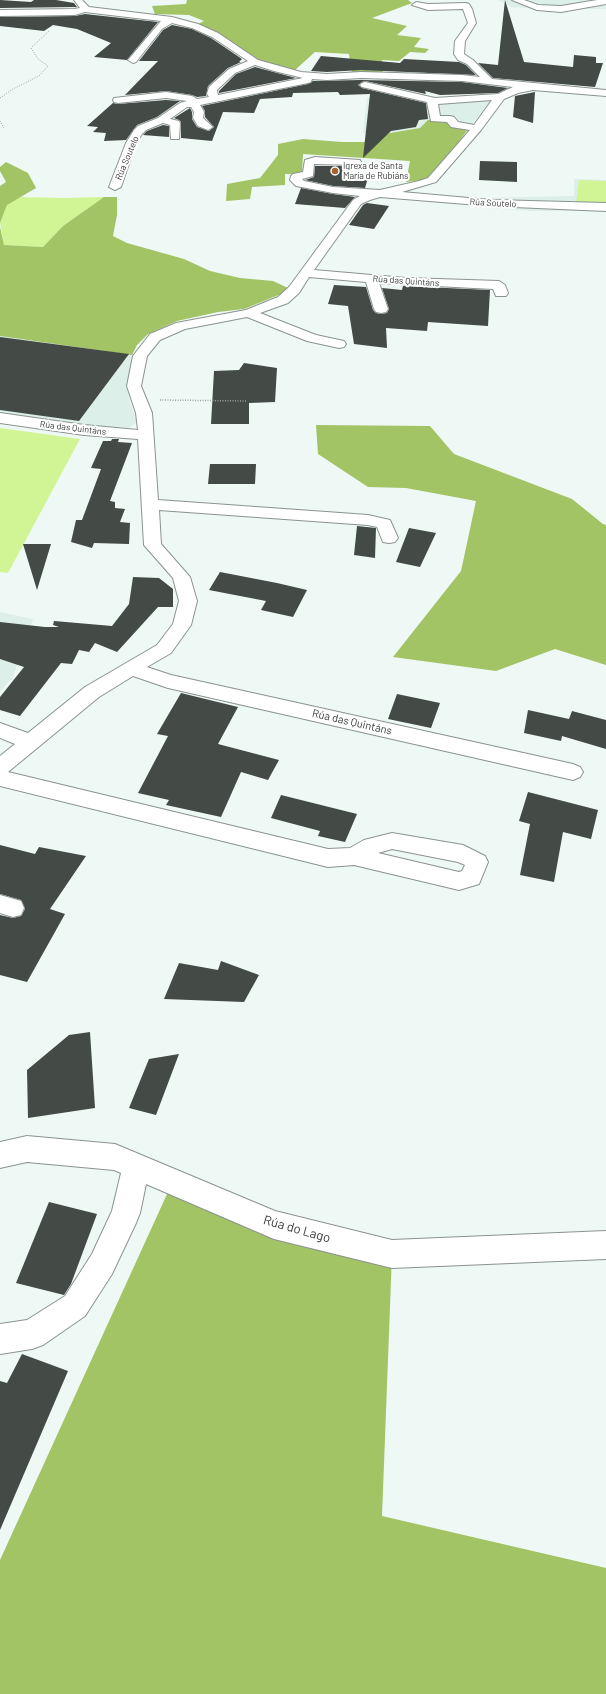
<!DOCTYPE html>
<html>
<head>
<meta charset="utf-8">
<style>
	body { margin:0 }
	canvas { display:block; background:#eef8f4 }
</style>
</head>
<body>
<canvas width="606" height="1694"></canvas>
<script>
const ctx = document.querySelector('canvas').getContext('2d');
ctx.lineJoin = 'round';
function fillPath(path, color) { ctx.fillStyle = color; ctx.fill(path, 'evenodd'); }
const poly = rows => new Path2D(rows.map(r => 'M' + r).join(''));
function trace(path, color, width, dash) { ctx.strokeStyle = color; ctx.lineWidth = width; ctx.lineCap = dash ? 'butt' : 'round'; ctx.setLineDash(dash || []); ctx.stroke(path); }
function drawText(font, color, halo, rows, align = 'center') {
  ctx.font = font + ' Barlow,sans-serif'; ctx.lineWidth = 4; ctx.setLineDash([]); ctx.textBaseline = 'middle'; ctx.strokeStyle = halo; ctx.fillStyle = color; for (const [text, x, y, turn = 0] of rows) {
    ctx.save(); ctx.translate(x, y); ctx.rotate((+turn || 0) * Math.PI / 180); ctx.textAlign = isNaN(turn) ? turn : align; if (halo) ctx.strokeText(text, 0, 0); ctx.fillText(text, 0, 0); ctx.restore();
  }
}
const built = poly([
	[498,0,606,0,604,3,606,9,538,9,512,7],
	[495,95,469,128,446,120,428,120,420,128,384,134,363,133,367,98,396,99,419,102],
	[574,179,606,180,606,211,534,211,489,208,491,204,442,199,574,196],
	[0,336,132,355,127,387,130,402,137,422,130,427,118,429,0,413],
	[0,612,33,619,13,677,0,692]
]);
const green = poly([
	[579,180,606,181,606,204,576,203],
	[19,197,64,198,104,197,63,226,43,247,4,245,0,223,7,205],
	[0,428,80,439,8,573,0,572]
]);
const forest = poly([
	[187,0,408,0,412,3,372,18,407,26,397,35,421,38,414,47,429,49,425,53,410,52,399,61,382,60,383,74,352,74,349,54,315,52,295,70,259,60,220,35,196,25,204,21,189,15,155,14,152,6,186,4],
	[428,120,447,120,469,128,431,179,406,182,410,161,303,154,302,174,285,174,285,185,252,187,250,199,226,201,227,184,260,178,278,155,278,144,303,139,342,142,364,142,384,134,420,128],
	[6,162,28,173,36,188,7,205,0,223,0,186,6,182,0,171,0,167],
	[104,197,117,197,117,215,113,236,127,243,184,259,210,271,240,278,273,281,288,288,281,294,244,309,218,312,177,321,148,334,137,345,132,355,0,336,0,227,4,245,43,247,63,226],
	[316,425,430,426,454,454,572,499,603,524,606,525,606,665,555,649,496,671,393,657,461,571,476,501,406,488,368,487,318,454],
	[173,1181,392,1254,382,1516,606,1568,606,1694,0,1694,0,1560]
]);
const building = poly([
	[0,0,31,2,34,0,56,0,74,3,77,7,0,8],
	[505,0,524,62,573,67,574,55,596,57,596,63,603,63,595,87,493,78,478,63,498,65],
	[85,14,158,22,127,60,94,57,111,43,77,29,53,25,44,31,0,26,0,17,75,16],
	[172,25,192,29,211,38,242,59,239,62,241,62,228,68,208,86,206,96,197,97,192,95,166,91,125,95,158,61,139,61,163,30],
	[321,56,400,63,404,59,459,62,466,65,476,75,361,70,327,72,311,71],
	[255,67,296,78,219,93,219,91,236,74],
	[361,80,462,82,508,88,498,93,440,95,425,91,426,94,365,81,362,82,358,85,362,88,426,103,428,119,419,120,416,127,391,131,363,158,370,94,340,95,338,92,293,93,292,97,260,99,254,113,223,112,212,141,181,138,181,122,179,120,174,118,190,108,192,112,192,119,197,127,209,131,214,127,205,117,205,111,202,106,308,84,313,81],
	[535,92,533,123,513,117,515,96],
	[166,100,180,101,157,117,137,125,126,140,104,141,106,133,93,132,98,127,87,126,113,103,118,104],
	[163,125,169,126,169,137,143,135,147,131],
	[480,161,517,162,517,182,479,180],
	[315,166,354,166,343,178,368,178,365,188,333,186,305,180,314,177],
	[301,188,333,194,355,197,345,208,295,204],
	[367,203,389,206,374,229,349,225,363,205],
	[334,285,366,287,373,310,376,313,381,314,387,313,389,309,382,288,402,290,403,286,490,290,488,326,428,322,427,331,386,328,387,348,354,344,348,306,328,304],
	[0,337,129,354,79,421,0,410],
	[244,363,277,368,275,402,249,403,249,424,211,424,214,371,239,370],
	[112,439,119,439,118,442,132,443,110,501,115,502,115,508,125,509,120,522,130,523,129,544,94,543,92,548,71,542,76,520,82,520,101,469,91,468,103,441,111,441],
	[210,464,256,464,255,484,208,484],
	[357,526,376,528,375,558,354,555],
	[409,528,436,533,420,567,396,562],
	[23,544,51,544,37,590],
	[220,572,277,583,307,590,293,617,261,610,266,601,209,590],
	[133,577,159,578,173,589,173,607,158,607,117,652,95,643,89,652,79,650,72,664,61,663,20,716,0,710,0,697,24,667,0,659,0,622,45,627,59,627,53,625,54,621,112,626,129,604],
	[181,693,238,707,218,744,279,760,268,780,241,772,221,817,166,805,169,800,138,793,168,736,157,734],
	[397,694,440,703,431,728,388,719],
	[528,710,569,719,572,711,606,720,606,749,562,736,561,741,524,733],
	[528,792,598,810,591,839,563,832,554,882,520,875,530,824,519,821],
	[281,795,357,814,345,842,318,836,320,831,271,818],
	[0,845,35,854,39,847,86,856,50,909,65,914,27,982,0,975,0,915,13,918,21,916,25,909,21,900,0,894],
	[221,961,259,975,244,1002,164,999,179,963,218,970],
	[90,1032,95,1108,28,1118,27,1070,69,1035],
	[179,1054,156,1115,129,1108,149,1059],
	[49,1202,97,1214,71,1284,64,1295,16,1283],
	[22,1354,68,1371,0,1530,0,1381,7,1383]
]);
const pathFar1 = poly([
	[0,98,13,89,39,76,48,66,38,59,31,48,50,30],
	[0,121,4,128]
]);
const path = poly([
	[160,400,247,401]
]);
const minor = poly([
	[74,0,82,0,89,7,172,17,198,24,218,33,258,60,301,72,327,74,361,72,462,75,480,77,467,64,458,60,454,54,455,41,468,23,463,9,428,10,412,5,416,2,428,4,466,3,469,4,472,9,476,23,465,41,464,54,473,60,492,79,606,90,606,96,533,90,518,93,504,99,481,130,436,182,402,192,491,200,606,203,606,211,491,206,380,197,370,200,361,204,314,270,406,278,499,281,505,285,508,293,506,296,496,296,493,289,379,283,388,309,386,312,381,313,376,312,374,309,366,282,309,277,299,293,288,303,260,313,316,335,344,341,346,344,344,347,339,348,307,341,247,317,185,329,160,340,147,356,141,386,152,413,158,500,368,515,390,520,398,538,395,542,389,543,383,542,377,527,368,525,159,510,161,544,190,577,197,601,191,625,171,653,147,667,171,675,573,764,580,767,583,772,580,777,573,780,168,688,133,676,99,697,8,772,328,849,350,848,364,840,392,833,463,845,485,856,488,862,479,884,459,890,354,865,328,867,0,786,0,756,15,744,0,738,0,723,28,733,85,687,157,645,173,624,179,601,173,578,144,545,138,439,84,435,0,423,0,413,84,425,138,430,136,413,127,386,133,356,150,334,176,323,246,310,278,297,289,287,353,200,360,196,333,193,296,186,290,180,291,176,293,174,303,172,305,160,315,157,360,160,361,162,356,165,314,164,313,176,302,179,304,181,333,187,380,190,419,181,428,178,470,130,451,127,447,122,431,121,427,102,362,87,360,85,362,83,365,82,435,98,498,94,513,87,462,81,361,78,327,80,312,79,311,82,308,83,200,105,204,112,203,118,213,127,208,130,198,126,193,118,194,112,191,107,187,107,170,119,179,121,180,123,179,139,171,139,170,125,163,123,146,130,142,134,136,143,121,187,115,190,109,187,126,143,134,130,138,126,158,118,180,103,187,101,166,98,118,103,114,102,113,100,114,98,166,92,192,96,197,99,209,97,207,94,209,87,229,69,248,61,212,37,192,28,172,23,162,29,136,62,133,63,128,60,161,21,85,12,75,15,0,16,0,10,74,9,80,8,74,0],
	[255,65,274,71,303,78,218,95,217,90,235,73,255,65],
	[492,100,474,125,458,122,454,117,450,116,440,116,438,104,492,100],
	[392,849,458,862,465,865,462,871,459,872,378,853,392,849],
	[512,0,524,0,538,5,561,6,597,0,606,0,606,4,561,12,537,10,512,0],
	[0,895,21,901,24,908,21,915,13,917,0,913,0,895],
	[27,1136,115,1144,275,1211,392,1240,606,1231,606,1259,392,1268,274,1239,146,1184,140,1213,136,1223,112,1274,85,1316,43,1345,32,1349,0,1354,0,1324,27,1320,65,1296,92,1254,112,1211,121,1173,114,1170,27,1162,0,1168,0,1142,27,1136]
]);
const markers = [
	[335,171,4,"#a56330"]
];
const farStreetnames = [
	["Rúa Soutelo",127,158,-67],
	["Rúa Soutelo",493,203,3],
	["Rúa das Quintáns",406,281,4],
	["Rúa das Quintáns",73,428,7]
];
const farPoinames = [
	["Igrexa de Santa",343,166],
	["María de Rubiáns",343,176]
];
const streetNames = [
	["Rúa das Quintáns",352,722,13]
];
const nearStreetnames = [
	["Rúa do Lago",297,1229,16]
];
fillPath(built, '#dcefe8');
fillPath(green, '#d1f595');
fillPath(forest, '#a2c465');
fillPath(building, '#444a45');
trace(minor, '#8b9390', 2);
trace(pathFar1, '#9aa19f', 1, [1, 1.5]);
trace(path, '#9aa19f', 1.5, [1, 1.5]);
fillPath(minor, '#fff');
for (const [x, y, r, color] of markers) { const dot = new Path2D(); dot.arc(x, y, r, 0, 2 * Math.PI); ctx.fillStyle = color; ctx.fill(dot); trace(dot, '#fff', 1.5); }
drawText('9px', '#373a39', '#fff', farStreetnames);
drawText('9px', '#373a39', '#fff', farPoinames, 'left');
drawText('11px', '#373a39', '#fff', streetNames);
drawText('13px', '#373a39', '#fff', nearStreetnames);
</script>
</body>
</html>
